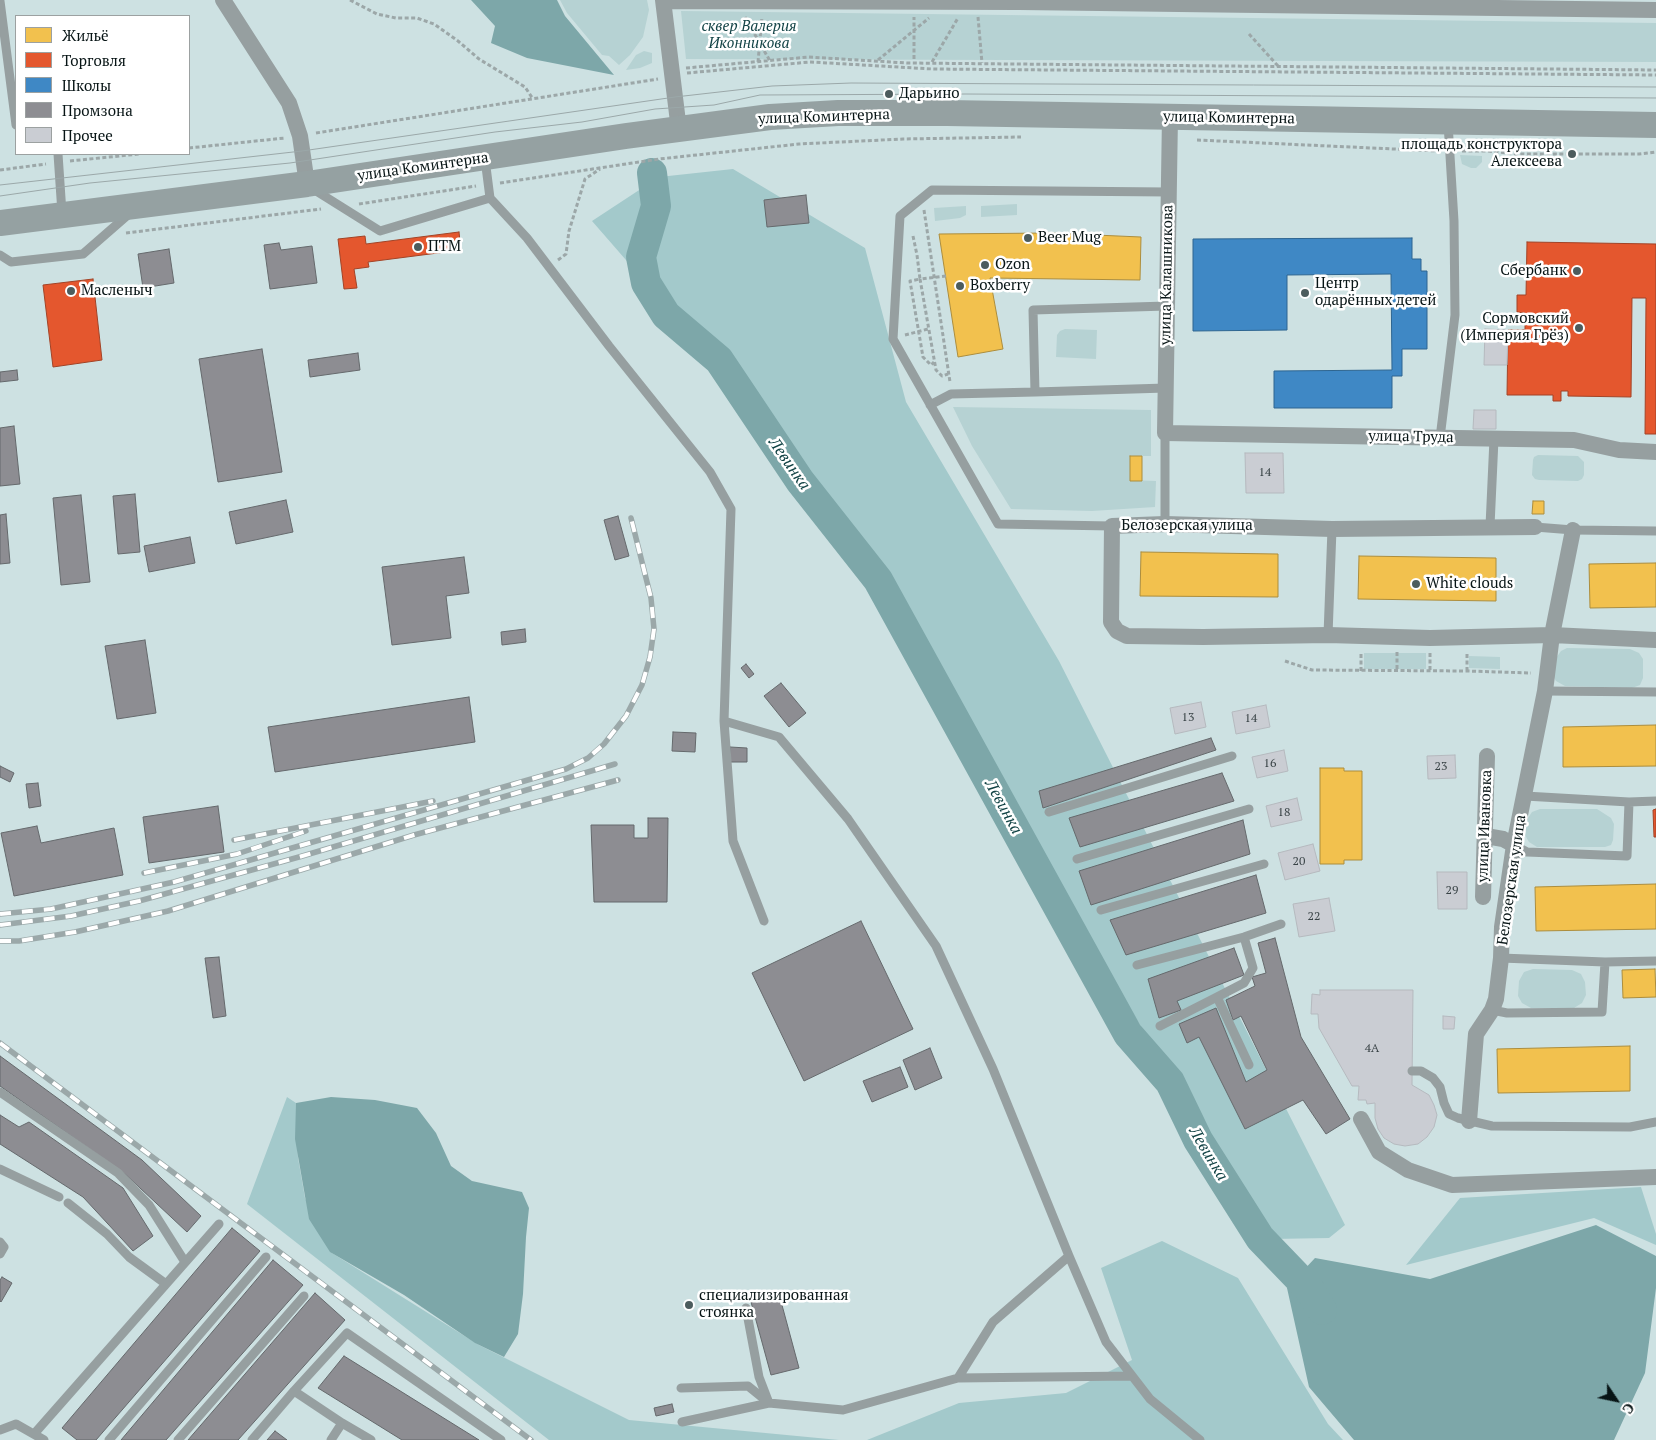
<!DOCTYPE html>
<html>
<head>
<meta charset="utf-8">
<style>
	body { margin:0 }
	#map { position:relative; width:1656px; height:1440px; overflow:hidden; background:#cde1e2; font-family:"PT Serif",serif }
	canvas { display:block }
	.legend { position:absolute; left:15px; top:15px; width:175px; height:140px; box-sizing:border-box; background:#fff; border:1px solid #9ca1a1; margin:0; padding:6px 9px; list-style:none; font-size:15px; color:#071415 }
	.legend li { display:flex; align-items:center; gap:10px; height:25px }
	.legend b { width:25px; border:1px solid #9ca1a1 }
	.north { position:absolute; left:1591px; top:1375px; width:50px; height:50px; -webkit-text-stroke:4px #fff; paint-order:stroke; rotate:124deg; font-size:14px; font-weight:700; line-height:20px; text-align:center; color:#071415 }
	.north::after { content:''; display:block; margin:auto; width:18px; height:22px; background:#071415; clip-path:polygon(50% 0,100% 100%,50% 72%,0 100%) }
</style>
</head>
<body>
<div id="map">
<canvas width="1656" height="1440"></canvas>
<ul class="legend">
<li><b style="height:14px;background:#f2c14e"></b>Жильё</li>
<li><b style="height:14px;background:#e4572e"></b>Торговля</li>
<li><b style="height:14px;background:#3f88c5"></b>Школы</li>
<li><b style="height:14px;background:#8d8d92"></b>Промзона</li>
<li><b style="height:14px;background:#cacdd3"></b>Прочее</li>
</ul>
<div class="north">С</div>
</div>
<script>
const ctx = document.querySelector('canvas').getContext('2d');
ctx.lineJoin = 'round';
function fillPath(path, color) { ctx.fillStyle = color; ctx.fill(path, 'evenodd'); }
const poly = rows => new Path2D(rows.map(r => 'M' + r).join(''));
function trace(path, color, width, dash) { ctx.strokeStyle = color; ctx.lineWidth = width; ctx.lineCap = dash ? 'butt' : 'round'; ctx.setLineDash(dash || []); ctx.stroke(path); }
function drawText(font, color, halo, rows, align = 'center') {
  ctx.font = font + ' "PT Serif",serif'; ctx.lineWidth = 5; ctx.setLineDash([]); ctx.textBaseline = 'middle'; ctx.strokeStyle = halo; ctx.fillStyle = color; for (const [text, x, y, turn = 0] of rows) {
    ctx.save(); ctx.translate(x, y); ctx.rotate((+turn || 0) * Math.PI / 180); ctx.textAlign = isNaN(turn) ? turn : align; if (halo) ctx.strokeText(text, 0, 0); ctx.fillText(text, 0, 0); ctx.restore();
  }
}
const green = poly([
	[560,0,647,0,649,10,643,37,630,55,619,65,609,56,602,55,567,13],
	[681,11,1656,23,1656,62,686,59],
	[644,51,652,53,652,63,640,68,626,70,636,55],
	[1460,155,1482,156,1482,162,1476,168,1471,168,1462,164],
	[1017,204,1017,215,981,217,981,206],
	[966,206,966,215,960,218,935,221,934,208],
	[1065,329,1097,330,1096,359,1056,357,1057,335,1060,331],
	[953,407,1151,410,1151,456,1130,456,1130,480,1156,481,1155,507,1092,511,1011,509,972,446],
	[1538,455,1578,456,1584,462,1584,475,1582,479,1578,481,1539,480,1535,479,1532,475,1533,460,1534,457],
	[1567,648,1630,649,1639,653,1643,659,1643,678,1640,685,1632,688,1565,686,1556,681,1552,674,1556,658,1561,651],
	[1364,653,1426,653,1426,669,1364,669],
	[1469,656,1500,657,1500,669,1469,668],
	[1540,809,1597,809,1611,818,1614,824,1613,840,1611,845,1605,847,1537,847,1529,842,1525,835,1526,821,1532,812],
	[1533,969,1572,970,1581,974,1585,982,1586,995,1582,1003,1574,1008,1531,1008,1522,1003,1518,996,1519,981,1524,972]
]);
const forest = poly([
	[733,169,865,248,906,402,1059,661,1345,1225,1329,1238,1272,1239,823,511,646,283,592,221,659,177],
	[287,1097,296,1103,298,1158,305,1198,332,1253,479,1345,629,1420,839,1440,549,1440,247,1204],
	[1641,1187,1656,1234,1656,1245,1594,1218,1406,1265,1460,1198],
	[1162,1241,1238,1278,1328,1424,1343,1440,867,1440,959,1403,1066,1393,1132,1360,1101,1268]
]);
const water = poly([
	[471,0,557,0,565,16,614,75,527,58,491,43,495,26],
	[331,1097,375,1100,417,1108,436,1133,451,1166,472,1181,522,1192,529,1208,526,1237,523,1294,518,1334,504,1357,475,1343,404,1295,330,1252,309,1219,295,1139,296,1103],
	[1596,1225,1656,1256,1656,1288,1645,1373,1614,1440,1354,1440,1309,1387,1287,1288,1315,1258,1430,1279]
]);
const homes = poly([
	[1049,233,1141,237,1140,280,990,278,1003,349,958,357,939,234,1049,233],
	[1130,456,1142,456,1142,481,1130,481,1130,456],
	[1533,501,1544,501,1544,514,1532,514,1533,501],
	[1141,552,1278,554,1278,597,1140,596,1141,552],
	[1359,556,1496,558,1496,601,1358,599,1359,556],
	[1656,563,1656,607,1590,608,1589,564,1656,563],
	[1656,725,1656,766,1563,767,1563,727,1656,725],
	[1320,768,1344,768,1344,771,1362,771,1362,860,1344,860,1344,864,1320,864,1320,768],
	[1656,884,1656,929,1536,931,1535,887,1656,884],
	[1655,969,1656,997,1623,998,1622,970,1655,969],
	[1630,1046,1630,1091,1498,1093,1497,1049,1630,1046]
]);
const shops = poly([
	[459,232,461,250,368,262,369,267,354,269,357,288,344,289,338,239,365,236,366,244,459,232],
	[1527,242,1656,244,1656,434,1645,434,1646,298,1632,298,1631,397,1568,396,1568,391,1561,391,1561,401,1553,401,1553,395,1507,395,1508,330,1525,330,1525,313,1517,312,1517,295,1526,295,1527,242],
	[93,279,102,360,53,367,43,285,93,279],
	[1656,809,1656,837,1654,837,1653,810,1656,809]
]);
const schools = poly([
	[1412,238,1412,259,1421,259,1421,271,1427,271,1427,349,1402,349,1402,376,1392,376,1392,408,1274,408,1274,371,1392,370,1391,274,1287,275,1287,330,1193,331,1193,239,1412,238]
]);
const industry = poly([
	[806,195,809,223,767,227,764,200,806,195],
	[279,243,281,250,312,246,317,283,270,289,264,245,279,243],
	[169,249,174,283,143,288,138,254,169,249],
	[262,349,282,472,218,482,199,359,262,349],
	[358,353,360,370,310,377,308,360,358,353],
	[17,370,18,380,0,382,0,372,17,370],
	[14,426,20,484,0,486,0,428,14,426],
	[135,494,140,552,118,554,113,496,135,494],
	[81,495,90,582,61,585,53,498,81,495],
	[286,500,293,532,236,544,229,512,286,500],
	[6,514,10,563,0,564,0,515,6,514],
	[618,516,629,556,615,560,604,520,618,516],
	[190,537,195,563,149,572,144,546,190,537],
	[464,557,469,593,446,596,451,638,392,645,382,567,464,557],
	[525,629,526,642,502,645,501,632,525,629],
	[145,640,156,713,117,719,105,646,145,640],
	[746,664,754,674,749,678,741,668,746,664],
	[781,683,806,713,789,727,764,696,781,683],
	[469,697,475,742,275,772,268,727,469,697],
	[673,732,696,733,695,752,672,751,673,732],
	[1211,738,1216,750,1043,808,1039,791,1211,738],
	[730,747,747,748,747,762,730,762,730,747],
	[0,766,14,773,10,782,0,777,0,766],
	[1222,773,1234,801,1080,847,1069,818,1222,773],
	[38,783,41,806,29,808,26,784,38,783],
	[218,806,224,852,149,863,143,817,218,806],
	[648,818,668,818,667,902,594,902,591,825,634,825,634,838,648,838,648,818],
	[1243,820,1250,854,1091,905,1079,871,1243,820],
	[37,826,41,843,114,828,123,875,14,896,1,833,37,826],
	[1256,875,1266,913,1126,955,1110,920,1256,875],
	[861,921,913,1029,804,1081,752,973,861,921],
	[1275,938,1301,1037,1350,1119,1326,1134,1303,1100,1245,1129,1199,1037,1187,1043,1179,1024,1216,1008,1246,1082,1267,1070,1241,1016,1233,1020,1226,1000,1255,986,1252,977,1266,973,1258,943,1275,938],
	[1234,948,1244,975,1177,1001,1181,1010,1159,1018,1148,979,1234,948],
	[219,957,226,1016,213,1018,205,958,219,957],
	[930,1048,942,1078,915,1090,903,1060,930,1048],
	[0,1056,142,1160,201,1216,187,1232,125,1174,0,1086,0,1056],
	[900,1067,908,1087,872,1102,863,1081,900,1067],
	[0,1115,19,1127,29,1122,123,1188,153,1236,133,1251,83,1197,0,1144,0,1115],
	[232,1228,260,1251,96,1440,77,1440,62,1428,232,1228],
	[273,1260,303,1285,166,1440,121,1440,273,1260],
	[2,1277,12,1283,1,1302,0,1301,0,1280,2,1277],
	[315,1293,345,1320,238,1440,188,1440,315,1293],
	[779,1294,799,1368,771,1375,751,1302,779,1294],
	[344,1356,479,1440,402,1440,318,1388,344,1356],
	[672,1404,674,1412,656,1416,654,1408,672,1404],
	[275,1431,287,1440,267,1440,275,1431]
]);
const river = poly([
	[652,173,656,206,641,257,646,283,666,315,719,360,800,481,878,580,1128,1034,1170,1082,1198,1140,1260,1238,1310,1290,1322,1310]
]);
const building = poly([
	[1485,329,1508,330,1507,365,1484,365,1485,329],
	[1474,410,1496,410,1496,429,1473,429,1474,410],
	[1245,453,1283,453,1284,493,1246,493,1245,453],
	[1201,702,1206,727,1175,734,1170,708,1201,702],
	[1266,705,1270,727,1236,734,1232,712,1266,705],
	[1284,750,1288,771,1257,778,1252,757,1284,750],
	[1455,755,1456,778,1428,779,1427,756,1455,755],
	[1297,798,1302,820,1271,827,1266,806,1297,798],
	[1313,844,1320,871,1285,880,1278,853,1313,844],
	[1437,872,1467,872,1467,909,1438,909,1437,872],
	[1329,898,1335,931,1299,937,1293,904,1329,898],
	[1320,990,1413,990,1412,1085,1429,1095,1434,1105,1437,1115,1434,1127,1427,1137,1418,1144,1405,1146,1394,1144,1384,1138,1378,1129,1375,1118,1375,1103,1367,1104,1366,1100,1358,1100,1359,1086,1352,1086,1319,1028,1318,1014,1311,1014,1312,994,1320,995,1320,990],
	[1443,1016,1455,1017,1454,1029,1443,1029,1443,1016]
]);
const path = poly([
	[350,0,377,14,396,18,417,18,434,24,458,41,479,59,525,87,533,99],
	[745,17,770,61],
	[978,17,982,63],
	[1249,34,1278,66],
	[914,59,914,17],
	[878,60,929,18],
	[758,62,762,17],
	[932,62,958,18],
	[686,68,809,57,907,63,1656,70],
	[687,73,810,62,933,69,1656,75],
	[316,133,658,79],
	[1197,140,1438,151],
	[189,148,285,138],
	[1462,151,1488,151,1517,154,1639,154,1656,152],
	[70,161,139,154],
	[0,170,46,164],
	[500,183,659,159,799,144,903,139,1021,137],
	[359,204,476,186],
	[924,210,950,382],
	[126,233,321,209],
	[913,236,917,255,920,279,910,281,923,357,931,365,934,362],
	[558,260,566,254,569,231,585,179,600,169],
	[946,276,920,279,936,370,942,376,948,374],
	[905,335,928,329],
	[1397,652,1397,671],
	[1430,653,1430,671],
	[1285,661,1312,670,1467,671,1531,673],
	[1361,671,1361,652],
	[1467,671,1467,653]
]);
const lane = poly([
	[0,1,16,125],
	[58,154,62,213],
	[485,159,490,198,527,238,609,346,710,472,731,509,724,721,733,841,764,921],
	[313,189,380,231,490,198],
	[0,255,11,262,83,254,130,213],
	[1166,388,1035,392,1033,310,1167,306],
	[930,405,951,394,1035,392],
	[1440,438,1455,315,1454,221,1448,123],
	[1165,524,1165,433],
	[1112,526,998,524,893,339,900,216,932,190,1169,192],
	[1490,526,1494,439],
	[1535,527,1573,530,1656,531],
	[1328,635,1332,529],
	[1545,691,1656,692],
	[724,721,779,737,848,819,936,946,993,1069,1069,1256,1106,1342,1150,1399,1200,1440],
	[1525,796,1629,802,1656,801],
	[1049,812,1232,756],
	[1514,845,1527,852,1627,856,1629,802],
	[1077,859,1249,809],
	[1101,910,1264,864],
	[1244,937,1253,968,1244,983,1217,997,1249,1065],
	[1501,958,1605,962,1656,961],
	[1137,965,1244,937,1281,924],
	[1492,1010,1507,1013,1602,1012,1605,962],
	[1160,1026,1217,997],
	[1412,1071,1421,1071,1433,1078,1440,1087,1444,1103,1449,1114,1458,1118,1492,1126,1630,1127,1656,1122],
	[0,1092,118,1173,149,1205,185,1262],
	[0,1169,59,1197],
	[68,1203,107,1234,129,1257,166,1284],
	[0,1242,4,1247,0,1254],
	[746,1308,759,1377,769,1403,843,1410,958,1378,993,1322,1069,1256],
	[958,1378,1132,1376],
	[681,1388,748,1386,769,1403,682,1422],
	[294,1391,347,1333,501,1440],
	[0,1430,16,1424,44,1440],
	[34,1434,219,1224],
	[109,1440,266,1257],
	[178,1440,304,1296],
	[252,1440,294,1391,342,1423],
	[331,1440,342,1423,371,1440]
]);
const street = poly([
	[223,0,289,103,300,136,307,184],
	[663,0,679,130],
	[664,1,1020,2,1656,10],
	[1170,116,1165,433,1574,440,1619,450,1656,452],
	[1535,527,1332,529,1165,524,1112,526,1111,622,1117,631,1127,636,1203,637,1328,635,1430,638,1552,635,1656,640],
	[1486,836,1503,839,1514,845],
	[1483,897,1487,756],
	[1361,1119,1379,1152,1408,1170,1452,1185,1656,1177],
	[1469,1121,1476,1034,1492,1010,1496,999,1501,958,1502,927,1514,845,1545,691,1552,635,1573,530]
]);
const primary = poly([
	[0,223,307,184,626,136,770,117,838,113,947,113,1656,125]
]);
const tram = poly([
	[0,185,302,151,675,97,772,86,851,83,1656,87],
	[0,196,90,183,290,163,495,132,582,122,655,109,714,105,760,95,966,94,1656,98]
]);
const rail = poly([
	[234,840,433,801],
	[144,873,237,854,306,831],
	[0,914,51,909,174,882,566,769,588,758,604,744,626,716,642,685,650,657,654,629,651,598,631,518],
	[0,925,71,916,139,901,299,857,615,764],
	[0,941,19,941,75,932,168,911,414,835,618,780],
	[0,1043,531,1440]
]);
const markers = [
	[889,94,5,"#4c5c5d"],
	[1572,154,5,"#4c5c5d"],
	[1028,238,5,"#4c5c5d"],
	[418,247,5,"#4c5c5d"],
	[985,265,5,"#4c5c5d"],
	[1577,271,5,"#4c5c5d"],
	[960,286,5,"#4c5c5d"],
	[71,291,5,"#4c5c5d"],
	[1305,293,5,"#4c5c5d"],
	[1579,328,5,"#4c5c5d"],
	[1416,584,5,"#4c5c5d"],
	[689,1305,5,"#4c5c5d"]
];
const numberNames = [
	["14",1265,473],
	["13",1188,718],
	["14",1251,719],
	["16",1270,764],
	["23",1441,767],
	["18",1284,813],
	["20",1299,862],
	["29",1452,891],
	["22",1314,917],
	["4А",1372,1049]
];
const parkNames = [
	["сквер Валерия",749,27],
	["Иконникова",749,44]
];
const poiNames = [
	["Дарьино",899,94],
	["площадь конструктора",1562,145,"right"],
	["Алексеева",1562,162,"right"],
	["Beer Mug",1038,238],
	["ПТМ",428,247],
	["Ozon",995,265],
	["Сбербанк",1567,271,"right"],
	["Центр",1315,284],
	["одарённых детей",1315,301],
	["Boxberry",970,286],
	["Масленыч",81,291],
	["Сормовский",1569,319,"right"],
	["(Империя Грёз)",1569,336,"right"],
	["White clouds",1426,584],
	["специализированная",699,1296],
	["стоянка",699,1313]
];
const streetNames = [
	["улица Коминтерна",824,117,-2],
	["улица Коминтерна",1229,118,1],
	["улица Коминтерна",423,167,-8],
	["улица Калашникова",1167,275,-89],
	["улица Труда",1411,437,1],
	["Белозерская улица",1187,526],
	["улица Ивановка",1485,826,-88],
	["Белозерская улица",1512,880,-82]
];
const waterNames = [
	["Левинка",789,464,55],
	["Левинка",1003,807,61],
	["Левинка",1208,1154,59]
];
fillPath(green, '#b6d2d3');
fillPath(forest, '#a3c9cb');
fillPath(water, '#7da7a9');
fillPath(homes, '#f2c14e');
trace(homes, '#ac8d3d', 1);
fillPath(shops, '#e4572e');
trace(shops, '#a24326', 1);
fillPath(schools, '#3f88c5');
trace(schools, '#2e6590', 1);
fillPath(industry, '#8d8d92');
trace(industry, '#65696c', 1);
trace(river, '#7da7a9', 30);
fillPath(building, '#cacdd3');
trace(building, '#b5b9be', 1);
trace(path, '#9ca7a8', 3, [4, 2.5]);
trace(lane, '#969fa0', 9);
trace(street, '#969fa0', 16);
trace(primary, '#95a1a2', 26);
trace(tram, '#9ba8a9', 1);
trace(rail, '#9ba8a9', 5.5);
trace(rail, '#fff', 4, [11]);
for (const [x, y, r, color] of markers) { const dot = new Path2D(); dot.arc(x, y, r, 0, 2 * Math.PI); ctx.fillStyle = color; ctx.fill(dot); trace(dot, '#fff', 2); }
drawText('12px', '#394346', null, numberNames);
drawText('italic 15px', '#144447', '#fff', parkNames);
drawText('15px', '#071415', '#fff', poiNames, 'left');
drawText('15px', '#071415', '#fff', streetNames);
drawText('italic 16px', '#114244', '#fff', waterNames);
</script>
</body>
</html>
